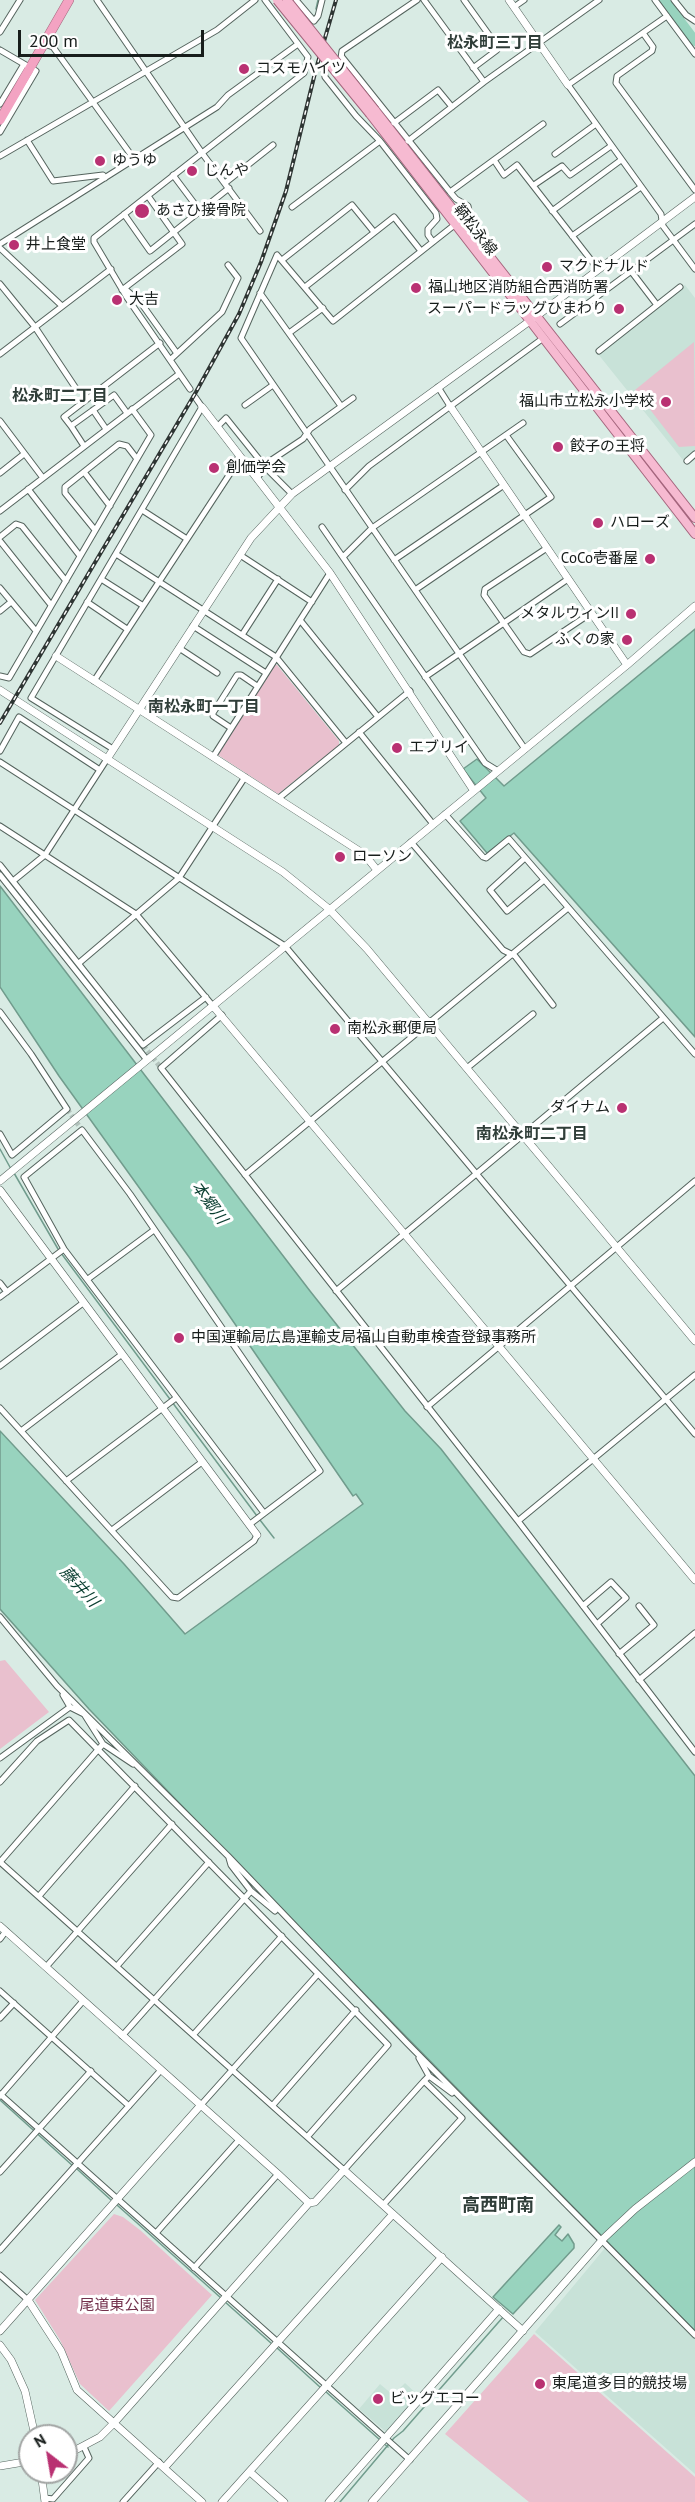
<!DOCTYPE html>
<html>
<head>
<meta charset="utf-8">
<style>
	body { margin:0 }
	#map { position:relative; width:695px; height:2502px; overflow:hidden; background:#d9ebe4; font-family:"PT Sans",sans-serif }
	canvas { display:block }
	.north { position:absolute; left:18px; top:2424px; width:60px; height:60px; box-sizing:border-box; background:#fff; border:2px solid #a2a5a4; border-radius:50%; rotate:329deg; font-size:16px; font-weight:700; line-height:24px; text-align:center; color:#171d1b }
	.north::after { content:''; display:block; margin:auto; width:21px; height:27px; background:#b93172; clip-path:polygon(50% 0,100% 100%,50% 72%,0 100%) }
	.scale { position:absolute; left:18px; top:30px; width:186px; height:27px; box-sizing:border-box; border:3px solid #171d1b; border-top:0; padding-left:8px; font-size:18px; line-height:21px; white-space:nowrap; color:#171d1b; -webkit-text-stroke:4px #fff; paint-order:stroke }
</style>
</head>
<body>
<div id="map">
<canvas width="695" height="2502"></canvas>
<div class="north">N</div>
<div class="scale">200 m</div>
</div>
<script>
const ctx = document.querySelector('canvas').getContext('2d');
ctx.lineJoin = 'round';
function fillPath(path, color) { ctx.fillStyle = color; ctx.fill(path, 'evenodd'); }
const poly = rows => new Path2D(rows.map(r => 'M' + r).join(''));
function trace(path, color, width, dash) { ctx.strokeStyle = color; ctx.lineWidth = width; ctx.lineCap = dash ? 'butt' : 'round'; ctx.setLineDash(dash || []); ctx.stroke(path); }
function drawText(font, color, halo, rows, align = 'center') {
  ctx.font = font + ' "PT Sans","Noto Sans JP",sans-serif'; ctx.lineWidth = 6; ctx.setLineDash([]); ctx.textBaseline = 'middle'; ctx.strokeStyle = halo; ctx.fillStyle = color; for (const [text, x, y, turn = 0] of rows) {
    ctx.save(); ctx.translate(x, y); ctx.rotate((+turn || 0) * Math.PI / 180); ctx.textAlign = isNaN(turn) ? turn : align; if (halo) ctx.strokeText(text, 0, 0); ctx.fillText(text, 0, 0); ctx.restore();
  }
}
const built = poly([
	[685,285,695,298,695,450,683,460,598,354],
	[605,2248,695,2339,695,2474,535,2332],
	[405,2383,419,2396,386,2432,359,2409,380,2384,393,2395]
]);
const green = poly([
	[694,342,695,446,679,447,635,390],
	[275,665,277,665,339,741,339,745,278,794,218,755],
	[5,1660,49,1712,0,1749,0,1661],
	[114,2214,123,2217,140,2230,212,2295,109,2411,80,2384,60,2340,35,2300],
	[534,2334,695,2477,695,2502,529,2502,445,2434]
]);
const water = poly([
	[695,629,695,1037,514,833,487,853,460,821,486,798,463,769,477,759,504,786,695,629],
	[0,886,310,1291,405,1411,441,1449,695,1776,695,2331,282,1910,89,1709,0,1609,0,1431,124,1564,185,1634,363,1504,356,1494,353,1496,189,1257,59,1076,0,987,0,886],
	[559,2225,561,2227,555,2235,562,2241,568,2234,574,2244,574,2248,513,2314,493,2297,559,2225]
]);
const stream = poly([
	[316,9,318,0],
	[0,1149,11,1169],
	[14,1173,58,1249],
	[61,1253,257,1516],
	[260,1520,274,1538],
	[0,2100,73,2166],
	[77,2169,111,2200],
	[117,2205,221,2298],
	[224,2301,272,2344],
	[276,2347,321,2388],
	[325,2391,380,2440],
	[383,2443,388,2447],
	[340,2502,394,2438,403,2431,504,2316]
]);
const river = poly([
	[664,0,695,41]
]);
const minorTunnel = poly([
	[143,1045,161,1068],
	[67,1109,82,1130]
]);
const minor = poly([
	[97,0,202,153,304,73,308,57,265,0],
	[296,0,314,21,318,16,322,0],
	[424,0,484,82],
	[464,0,497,46,497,50,473,68],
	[655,0,695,54],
	[674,0,686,15,695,21],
	[514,7,524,0],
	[667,16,568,85,661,214,663,226,695,269],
	[0,32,20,0],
	[643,33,653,47,652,51,617,76,616,83,695,190],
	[44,44,53,47,134,159],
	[0,50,36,71,0,132],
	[342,57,450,192,456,199,468,206,469,211,462,219,333,321,277,255,241,338,525,749],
	[341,58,342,51,417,0],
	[331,65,324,70,325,77,356,116,380,141,436,213,437,219,428,229,428,235,433,242],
	[0,104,24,64],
	[394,123,438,90,452,107],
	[27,140,53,181,103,175,105,178],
	[408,141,484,82,599,0],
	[555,154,596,124],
	[0,156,217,30,255,0],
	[494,160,504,175,517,165,598,269],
	[173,175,200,211],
	[225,183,273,145],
	[534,185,562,166,570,175,611,146],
	[450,192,543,124],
	[292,207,380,141],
	[552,211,621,160],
	[124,214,150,251,229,188],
	[572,236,641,187],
	[0,244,217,107,228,95,298,44],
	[0,248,62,306],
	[282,260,352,205,374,232],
	[631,271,657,305],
	[0,284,35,327,77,390],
	[305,287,394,217,421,251],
	[125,289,141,303,176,352],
	[122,290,182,244,148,196],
	[260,293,341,406],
	[560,324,695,224],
	[289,333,323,308],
	[599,351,680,287],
	[0,354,111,269],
	[171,359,222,312,238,278,228,265],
	[438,387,450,406],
	[190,389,126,296,94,242,94,238,202,153,260,231],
	[245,405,273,385],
	[93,410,106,429],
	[0,421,43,478],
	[71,426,64,417,160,343],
	[217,427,226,418,266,468,292,494],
	[84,446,71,426,114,395,127,413],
	[687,461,695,454],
	[84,472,110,506],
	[0,473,24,454],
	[257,478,270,461,303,439,310,429,353,398],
	[28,489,80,556],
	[345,490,369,466,542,339],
	[142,510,187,539],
	[0,511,179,374],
	[322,527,485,763,498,771],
	[95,530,65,493,65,487,119,444,127,446,137,459],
	[0,537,16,524,22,526,66,581],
	[0,541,51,605],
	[547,548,485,589,484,595,524,652,530,654,591,613],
	[116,554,276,657,346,743],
	[240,555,312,602],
	[343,557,372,528,523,423],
	[394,560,504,485],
	[101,579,142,605],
	[0,588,36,631],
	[415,590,551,497,506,435],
	[87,602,127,629],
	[0,611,11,602],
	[300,620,378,717],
	[193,626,266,673],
	[242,635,278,579],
	[179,648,217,673],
	[0,676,9,678,151,435,132,409],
	[425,677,568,579],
	[94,681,235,466,239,455],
	[231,728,213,716,213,713,237,675,241,675,257,686],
	[359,732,433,824],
	[113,749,31,698,202,407,195,397],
	[0,751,19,717,100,770],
	[213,757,330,573],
	[0,762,285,946,695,1434],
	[279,798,410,691],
	[445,814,483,857,486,858,509,839,695,1054],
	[0,826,136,914,213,1006],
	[411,842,503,950,515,956,553,1005],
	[525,858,490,890,507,911,544,880],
	[0,865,143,1045,206,997],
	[0,875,147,1060],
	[13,881,45,855,107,759],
	[79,963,179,878,245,777],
	[0,1012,31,1054,67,1109,12,1155,0,1134],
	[222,1015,161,1068,518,1521,695,1752],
	[467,1068,533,1014],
	[245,1175,568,908],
	[88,1279,154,1230],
	[0,1283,7,1292],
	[336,1291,663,1018],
	[0,1297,64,1249],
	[0,1366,83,1303],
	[427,1407,695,1181],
	[0,1408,172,1597,178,1598,254,1541,257,1535],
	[21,1431,121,1355],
	[66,1481,176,1398],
	[518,1521,695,1375],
	[250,1524,320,1471,130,1194,82,1130,24,1177,64,1249,264,1513],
	[112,1530,202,1462],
	[583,1606,611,1582,626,1598,597,1624],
	[0,1617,57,1686,228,1856,407,2043,695,2335],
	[619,1654,654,1625,639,1606],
	[639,1680,695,1633],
	[103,1744,133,1764],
	[0,1758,70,1707,63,1695],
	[0,1782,37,1741,69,1720,388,2045,308,2136],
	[0,1862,344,2170,424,2081,462,2118,383,2205],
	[0,1862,103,1744,84,1714,70,1707],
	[251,1891,275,1911],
	[39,1896,135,1786],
	[0,1939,6,1931],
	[117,1966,209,1862],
	[46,1967,172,1824],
	[0,1991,129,2106],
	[0,2018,14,2003],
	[194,2034,282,1936],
	[122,2036,251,1891,231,1865,229,1858],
	[419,2058,429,2076,424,2081],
	[429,2076,452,2093],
	[0,2094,410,2460],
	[0,2096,83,2001],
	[273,2105,356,2010],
	[200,2106,318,1974],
	[0,2172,91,2071],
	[156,2233,239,2140],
	[0,2250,161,2070],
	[194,2268,278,2174],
	[0,2275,28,2300],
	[45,2498,53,2499,89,2458,84,2447],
	[123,2502,159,2462]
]);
const tertiary = poly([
	[509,0,568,85],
	[450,406,627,665],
	[202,407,330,573,474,791],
	[56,656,364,854,377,870],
	[0,690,283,872,329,909,367,949,695,1341],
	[107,759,251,538,292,494,538,315,695,197],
	[213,1006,695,1580],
	[0,1181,627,665,695,606],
	[0,1190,257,1535],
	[0,1926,278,2174,309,2203],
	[28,2300,61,2351,77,2390,202,2502],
	[0,2331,200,2106],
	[0,2345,11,2360,25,2391,35,2436],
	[66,2455,100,2437,114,2423,309,2203,315,2202,344,2170,523,2331],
	[0,2466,30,2461],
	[165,2467,393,2214],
	[41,2472,45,2502],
	[250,2472,284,2502],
	[222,2502,442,2257],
	[329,2502,499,2309],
	[372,2502,604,2238,635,2209,695,2162]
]);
const primary = poly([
	[375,110,695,518],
	[370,114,695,534]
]);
const trunk = poly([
	[0,120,69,0]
]);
const rail = poly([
	[0,723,196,392,239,314,261,262,286,191,316,69,336,0]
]);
const primaryBridge = poly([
	[277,0,370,114],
	[287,0,375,110]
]);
const markers = [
	[244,69,6,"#b93172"],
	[100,161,6,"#b93172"],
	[192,171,6,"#b93172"],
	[142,211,8,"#b93172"],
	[14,245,6,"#b93172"],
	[547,267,6,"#b93172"],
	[416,288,6,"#b93172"],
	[117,300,6,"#b93172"],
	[619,309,6,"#b93172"],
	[666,402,6,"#b93172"],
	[558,447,6,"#b93172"],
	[214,468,6,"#b93172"],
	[598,523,6,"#b93172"],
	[650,559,6,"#b93172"],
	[631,614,6,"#b93172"],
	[627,640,6,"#b93172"],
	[397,748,6,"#b93172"],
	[340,857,6,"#b93172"],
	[335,1029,6,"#b93172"],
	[622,1108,6,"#b93172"],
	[179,1338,6,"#b93172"],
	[540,2384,6,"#b93172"],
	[378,2399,6,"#b93172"]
];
const poiNames = [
	["コスモハイツ",256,69],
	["ゆうゆ",112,161],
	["じんや",204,171],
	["あさひ接骨院",156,211],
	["井上食堂",26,245],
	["マクドナルド",559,267],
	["福山地区消防組合西消防署",428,288],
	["大吉",129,300],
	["スーパードラッグひまわり",607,309,"right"],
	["福山市立松永小学校",654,402,"right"],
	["餃子の王将",570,447],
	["創価学会",226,468],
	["ハローズ",610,523],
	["CoCo壱番屋",638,559,"right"],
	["メタルウィンII",619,614,"right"],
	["ふくの家",615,640,"right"],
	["エブリイ",409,748],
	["ローソン",352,857],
	["南松永郵便局",347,1029],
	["ダイナム",610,1108,"right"],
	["中国運輸局広島運輸支局福山自動車検査登録事務所",191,1338],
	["東尾道多目的競技場",552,2384],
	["ビッグエコー",390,2399]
];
const streetNames = [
	["鞆松永線",475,230,52]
];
const parkNames = [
	["尾道東公園",117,2306]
];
const neighbourhoodNames = [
	["松永町三丁目",495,43],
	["松永町二丁目",60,396],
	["南松永町一丁目",204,707],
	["南松永町二丁目",532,1134]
];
const waterNames = [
	["本郷川",209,1203,54],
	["藤井川",79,1587,48]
];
const quarterNames = [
	["高西町南",498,2206]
];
fillPath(built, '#c8e2d8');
fillPath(green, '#e9c0ce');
fillPath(water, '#98d3be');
trace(water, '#719c8d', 1.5);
trace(stream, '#719c8d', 1.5);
trace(river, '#98d3be', 10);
trace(minorTunnel, '#b2c2bc', 5, [5, 2.5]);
trace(minor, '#55645e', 7);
trace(tertiary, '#55645e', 8);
trace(primary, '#a4657d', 10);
trace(trunk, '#a4657d', 10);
trace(minor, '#fff', 5);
trace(tertiary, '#fff', 7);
trace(primary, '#f6bad1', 8);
trace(trunk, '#f3a3c2', 9);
trace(rail, '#2e3533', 4);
trace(rail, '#fff', 1.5, [4.5]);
trace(primaryBridge, '#a4657d', 10, []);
trace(primaryBridge, '#f6bad1', 8);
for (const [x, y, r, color] of markers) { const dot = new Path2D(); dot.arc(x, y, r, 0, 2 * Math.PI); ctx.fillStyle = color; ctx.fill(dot); trace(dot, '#fff', 2); }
drawText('15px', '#171d1b', '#fff', poiNames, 'left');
drawText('15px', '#171d1b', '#fff', streetNames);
drawText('15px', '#72314c', '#fff', parkNames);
drawText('bold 16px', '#303e39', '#fff', neighbourhoodNames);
drawText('italic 16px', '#083d2f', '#fff', waterNames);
drawText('bold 18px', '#303e39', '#fff', quarterNames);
</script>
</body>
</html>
